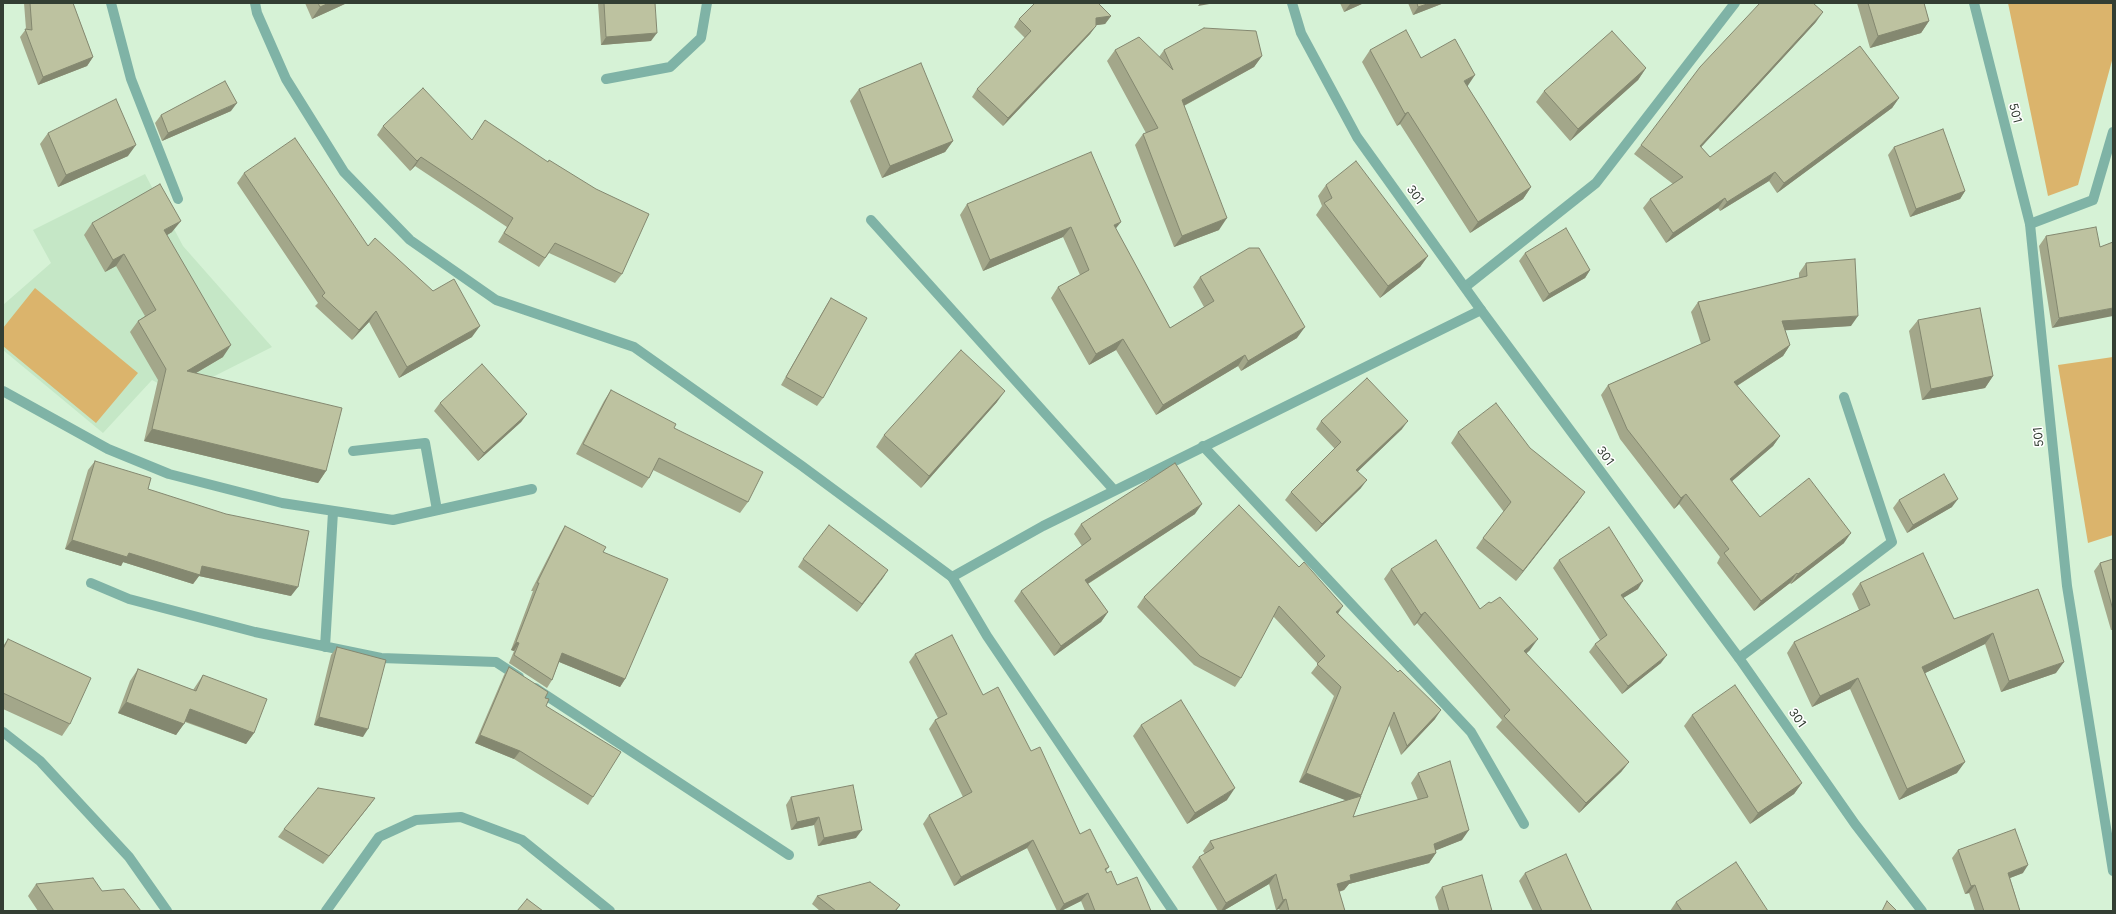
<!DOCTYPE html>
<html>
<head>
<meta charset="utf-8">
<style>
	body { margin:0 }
	#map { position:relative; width:2116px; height:914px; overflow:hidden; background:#d6f2d6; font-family:Inter,sans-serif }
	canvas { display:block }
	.frame { position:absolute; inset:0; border:4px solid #333e33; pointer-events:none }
</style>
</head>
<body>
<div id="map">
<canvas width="2116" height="914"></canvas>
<div class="frame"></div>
</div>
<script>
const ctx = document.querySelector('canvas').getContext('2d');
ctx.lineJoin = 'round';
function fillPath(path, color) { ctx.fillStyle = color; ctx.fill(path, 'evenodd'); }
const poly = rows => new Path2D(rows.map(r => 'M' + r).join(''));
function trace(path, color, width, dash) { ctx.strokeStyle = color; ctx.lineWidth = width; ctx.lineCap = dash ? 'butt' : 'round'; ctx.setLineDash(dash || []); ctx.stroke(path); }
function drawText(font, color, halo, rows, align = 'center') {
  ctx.font = font + ' Inter,sans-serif'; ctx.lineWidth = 3; ctx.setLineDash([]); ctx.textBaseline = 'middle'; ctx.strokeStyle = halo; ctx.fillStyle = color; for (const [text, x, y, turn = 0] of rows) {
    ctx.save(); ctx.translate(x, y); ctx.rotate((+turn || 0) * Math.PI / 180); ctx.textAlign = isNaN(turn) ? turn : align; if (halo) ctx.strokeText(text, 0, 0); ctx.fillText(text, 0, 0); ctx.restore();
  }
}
const built = poly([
	[145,174,183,246,272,347,179,394,152,380,103,433,3,350,3,305,51,263,33,230]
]);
const green = poly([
	[2008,3,2113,3,2113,57,2078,185,2048,196],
	[35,288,138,373,96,423,3,346,3,328],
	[2113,357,2113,535,2088,543,2058,365]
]);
const service = poly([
	[111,3,131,79,178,199],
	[606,79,670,67,701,38,707,3],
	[2030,224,2093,200,2113,132],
	[1465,287,1596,183,1735,3],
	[353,451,425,443,437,510],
	[1739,658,1892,542,1844,397]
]);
const minor = poly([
	[1292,3,1301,33,1357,137,1481,310],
	[1974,3,2030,224,2067,586,2113,871],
	[871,220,1114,490],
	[3,391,108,449,169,474,282,503,393,520,532,489],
	[1203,446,1471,732,1524,824],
	[952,577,987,636,1173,911],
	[91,583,129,599,255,632,381,658,496,662,519,677],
	[325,647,333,512],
	[535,688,789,855],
	[3,732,40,761,129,857,167,911],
	[326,911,379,837,416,820,461,817,522,840,610,911]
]);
const tertiary = poly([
	[255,3,257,13,286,79,344,172,410,240,496,300,634,347,802,466,952,577,1043,526,1481,310,1739,658,1855,824,1922,911]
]);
const wall = poly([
	[24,3,73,3,93,57,87,66,38,85,20,37,26,29],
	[305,3,347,3,312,19],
	[598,3,655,3,651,41,601,45],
	[1340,3,1364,3,1344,12],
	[1408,3,1444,3,1413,15],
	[1857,3,1924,3,1929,21,1921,33,1870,48],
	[1111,16,1105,24,1096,25,1090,34,1003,126,972,97,977,89,1025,38,1014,27,1019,19],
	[1816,22,1701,147,1710,157,1899,98,1892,108,1777,193,1769,181,1720,211,1718,208,1666,243,1643,208,1650,199,1673,184,1634,154,1641,145],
	[1115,50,1159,57,1164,50,1262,56,1254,67,1184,106,1219,230,1174,247,1135,145,1143,134,1146,133,1107,61],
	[1370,50,1421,58,1467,86,1531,187,1523,199,1470,233,1400,124,1397,126,1362,62],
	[1646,68,1638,80,1570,141,1536,102,1544,91],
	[859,89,953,141,945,152,882,178,850,101],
	[231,111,162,141,155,123,161,115],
	[383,126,472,140,622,274,615,283,549,253,539,267,498,242,507,227,415,166,410,171,377,135],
	[48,133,128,156,58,187,40,144],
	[1894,147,1965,191,1960,199,1910,217,1888,155],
	[244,173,368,246,472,337,399,378,369,322,352,340,315,306,318,303,237,183],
	[1326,185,1428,256,1420,267,1380,298,1316,215,1322,206,1318,196],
	[967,204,1116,229,1170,328,1204,307,1193,287,1200,277,1297,338,1241,371,1238,366,1156,415,1116,350,1089,365,1051,298,1058,287,1080,275,1063,237,983,271,960,215],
	[92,223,172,232,167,235,223,357,196,373,326,471,318,483,144,441,158,380,130,332,138,321,145,316,116,266,105,272,84,235],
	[2046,236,2100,247,2113,242,2052,328,2039,246],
	[1525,253,1590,270,1585,278,1543,302,1519,261],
	[1806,263,1851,326,1785,330,1790,345,1783,356,1737,386,1780,436,1773,446,1732,481,1760,517,1844,543,1791,584,1790,583,1754,611,1717,563,1720,557,1679,504,1674,509,1620,439,1601,395,1608,385,1701,344,1691,312,1698,302,1799,278,1799,273],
	[831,298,823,398,817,406,781,385,826,306],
	[1918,320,1993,376,1985,388,1922,400,1909,331],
	[611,390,748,502,740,513,653,470,649,478,642,488,576,454,604,401],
	[997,402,921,488,876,447,884,435],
	[440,403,527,414,521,422,478,461,434,411],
	[1321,421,1402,429,1358,471,1361,488,1316,532,1285,500,1291,492,1335,449,1316,429],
	[1458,432,1530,448,1578,502,1516,581,1476,548,1483,538,1504,512,1451,443],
	[95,461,148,489,291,596,199,576,193,584,123,562,121,566,65,549,88,470],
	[1899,500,1952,507,1907,533,1893,508],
	[1239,505,1435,719,1401,755,1389,725,1353,817,1418,800,1411,783,1418,773,1462,840,1436,850,1436,853,1429,863,1349,884,1344,890,1339,892,1345,911,1280,911,1279,909,1276,910,1269,884,1223,911,1218,911,1192,867,1199,857,1205,854,1203,851,1210,841,1346,800,1299,782,1334,696,1311,673,1318,664,1273,616,1241,678,1235,687,1194,665,1137,607,1144,597],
	[1195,514,1088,584,1108,612,1101,622,1054,656,1014,601,1021,591,1082,546,1074,534,1081,524],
	[565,526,603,552,625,679,620,687,559,662,552,680,547,688,509,663,514,651,511,650,533,591,531,591,560,534],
	[803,559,888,570,857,612,798,567],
	[2113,559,2113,630,2111,630,2094,571,2100,563],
	[1559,560,1638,589,1623,598,1661,663,1622,694,1589,652,1595,644,1600,640,1553,568],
	[1391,569,1480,609,1530,650,1526,654,1629,762,1621,772,1579,813,1496,727,1502,720,1417,623,1414,626,1384,579],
	[1860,583,1954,619,2038,589,2056,673,2001,692,1985,644,1925,673,1957,773,1899,800,1850,689,1812,707,1787,653,1794,642,1859,610,1852,594],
	[8,639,70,724,62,736,3,709,3,646],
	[337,647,363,737,314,725,331,655],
	[915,654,983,695,1031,751,1080,834,1109,867,1106,871,1107,873,1117,885,1151,911,1085,911,1081,901,1061,911,1057,911,1027,848,954,886,923,824,929,815,963,797,929,729,935,720,938,718,909,662],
	[509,667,545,698,546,706,593,797,588,805,514,759,475,743,504,675],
	[138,669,193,690,203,675,254,733,246,744,185,722,176,735,118,713,130,681],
	[1692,715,1802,783,1794,794,1750,824,1684,726],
	[1141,725,1227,800,1187,824,1133,736],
	[791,797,856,838,818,846,814,825,791,830,786,805],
	[375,798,369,806,323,864,278,837,284,829],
	[1958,850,2023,873,2010,878,2020,911,1975,911,1969,893,1965,894,1952,858],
	[1525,873,1592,911,1533,911,1519,881],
	[36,884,141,911,38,911,28,896],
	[1442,887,1492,911,1439,911,1435,897],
	[817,896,900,905,896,911,820,911,812,904],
	[1676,902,1768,911,1670,911]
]);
const shadedWall = poly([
	[329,3,347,3,312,19,320,7],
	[1200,3,1215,3,1198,6],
	[1352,3,1364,3,1344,12,1350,4],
	[1430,3,1444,3,1413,15,1418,7],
	[1823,12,1816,22,1693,156,1700,146],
	[1111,16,1105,24,1090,26,1096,18],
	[1929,21,1921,33,1870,48,1878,36],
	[1096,26,1090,34,1003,126,1008,118],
	[657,33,651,41,601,45,606,37],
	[1262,56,1254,67,1174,111,1182,100],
	[93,57,87,66,38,85,43,77],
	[1646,68,1638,80,1570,141,1578,129],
	[1475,75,1467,87,1464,81],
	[1899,98,1892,108,1777,193,1784,183],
	[237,103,231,111,162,141,168,133],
	[1408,112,1400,124,1397,126,1405,114],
	[953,141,945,152,882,178,890,166],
	[136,145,128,156,58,187,66,175],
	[421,157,415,166,410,171,417,161],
	[1775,172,1769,181,1720,211,1727,202],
	[1531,187,1523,199,1470,233,1478,222],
	[1965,191,1960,199,1910,217,1916,209],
	[1725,198,1718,208,1666,243,1673,233],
	[1227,218,1219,230,1174,247,1182,236],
	[181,221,172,232,156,242,164,230],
	[1121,222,1113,232,1114,225],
	[1071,227,1063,237,983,271,990,260],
	[124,254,116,266,105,272,113,260],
	[1428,256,1420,267,1380,298,1388,286],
	[1590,270,1585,278,1543,302,1549,294],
	[2113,308,2113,316,2052,328,2059,318],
	[376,311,369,322,352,340,359,330],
	[1858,316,1851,326,1775,331,1782,321],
	[480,326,472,337,399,378,407,367],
	[1305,327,1297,338,1241,371,1248,361],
	[1123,339,1116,350,1089,365,1096,354],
	[231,345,223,357,179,383,187,371],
	[1790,345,1783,356,1727,392,1734,382],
	[1245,355,1238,366,1156,415,1163,405],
	[1993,376,1985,388,1922,400,1931,389],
	[1005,391,997,402,921,488,929,476],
	[527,414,521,422,478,461,484,453],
	[1408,421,1402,429,1351,478,1356,470],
	[152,429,326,471,318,483,144,441],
	[1780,436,1773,446,1723,489,1730,479],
	[1367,480,1361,488,1316,532,1322,524],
	[1585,492,1578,502,1516,581,1523,571],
	[1686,494,1679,504,1674,509,1681,498],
	[1958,499,1952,507,1907,533,1913,525],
	[1202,504,1195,514,1078,590,1085,580],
	[1851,533,1844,543,1791,584,1798,574],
	[72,540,129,553,202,566,298,587,291,596,199,576,193,584,123,562,121,566,65,549],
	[888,570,883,578,857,612,862,604],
	[1797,573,1790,583,1754,611,1761,601],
	[1643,581,1638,589,1615,603,1621,595],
	[1343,606,1337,615,1336,612],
	[1108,612,1101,622,1054,656,1061,646],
	[1425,612,1417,623,1414,626,1421,615],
	[1993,633,1985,644,1915,678,1922,667],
	[1538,639,1530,650,1516,662,1524,651],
	[516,642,519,643,514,651,511,650],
	[562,653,625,679,620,687,557,661],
	[1667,655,1661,663,1622,694,1628,686],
	[2064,662,2056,673,2001,692,2009,681],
	[1858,678,1850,689,1812,707,1820,696],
	[126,702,184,724,176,735,118,713],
	[190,709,254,733,246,744,182,720],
	[1441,710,1435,719,1401,755,1407,746],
	[319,717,368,729,363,737,314,725],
	[480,735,520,751,514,759,475,743],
	[1629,762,1621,772,1579,813,1586,803],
	[1965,762,1957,773,1899,800,1907,789],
	[1306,773,1361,795,1355,804,1299,782],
	[1802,783,1794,794,1750,824,1758,813],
	[1235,788,1227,800,1187,824,1195,813],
	[375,798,369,806,323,864,329,856],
	[819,817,814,825,791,830,797,822],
	[862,830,856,838,818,846,824,838],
	[1469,830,1462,840,1427,854,1434,844],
	[1033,840,1027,848,954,886,961,877],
	[1436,853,1429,863,1349,884,1344,890,1330,894,1337,884,1350,875],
	[2028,865,2023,873,2002,881,2008,873],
	[1276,874,1269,884,1223,911,1221,911,1226,903],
	[1975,885,1969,893,1965,894,1971,886],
	[1088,893,1081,901,1061,911,1059,911,1064,904],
	[1286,899,1279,909,1276,910,1283,900]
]);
const building = poly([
	[30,3,73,3,93,57,43,77,25,29,32,30,30,3],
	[318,3,329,3,320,7,318,3],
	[604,3,655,3,657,33,606,37,604,3],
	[1035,3,1098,3,1111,16,1096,18,1096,26,1008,118,977,89,1031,31,1019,19,1035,3],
	[1417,3,1430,3,1418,7,1417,3],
	[1760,3,1813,3,1823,12,1700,146,1710,157,1860,46,1899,98,1784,183,1775,172,1727,202,1725,198,1673,233,1650,199,1683,177,1641,145,1700,67,1760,3],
	[1868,3,1924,3,1929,21,1878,36,1868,3],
	[1204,28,1256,31,1262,56,1182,100,1227,218,1182,236,1143,134,1158,128,1115,50,1139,37,1173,70,1164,50,1204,28],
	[1406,30,1421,58,1455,39,1475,75,1464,81,1531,187,1478,222,1408,112,1405,114,1370,50,1406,30],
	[1612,31,1646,68,1578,129,1544,91,1612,31],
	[921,63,953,141,890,166,859,89,921,63],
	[225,81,237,103,168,133,161,115,225,81],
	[423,88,472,140,485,120,548,162,549,160,596,189,649,214,622,274,555,243,545,258,504,233,513,218,421,157,417,161,383,126,423,88],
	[116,99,136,145,66,175,48,133,116,99],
	[1943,129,1965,191,1916,209,1894,147,1943,129],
	[295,138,368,246,375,238,433,291,454,279,480,326,407,367,376,311,359,330,322,296,325,293,244,173,295,138],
	[1091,152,1121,222,1114,225,1170,328,1214,301,1200,277,1249,248,1259,248,1305,327,1248,361,1245,355,1163,405,1123,339,1096,354,1058,287,1089,270,1071,227,990,260,967,204,1091,152],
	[1356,161,1428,256,1388,286,1324,203,1332,198,1326,185,1356,161],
	[160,184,181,221,164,230,231,345,187,371,342,408,326,471,152,429,166,369,138,321,156,310,124,254,113,260,92,223,160,184],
	[2096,227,2100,247,2113,242,2113,308,2059,318,2046,236,2096,227],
	[1566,228,1590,270,1549,294,1525,253,1566,228],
	[1855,259,1858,316,1782,321,1790,345,1734,382,1780,436,1730,479,1760,517,1809,478,1851,533,1798,574,1797,573,1761,601,1724,553,1729,549,1686,494,1681,498,1627,429,1608,385,1710,340,1698,302,1807,276,1806,263,1855,259],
	[831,298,867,318,823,398,786,377,831,298],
	[1980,308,1993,376,1931,389,1918,320,1980,308],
	[961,350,1005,391,929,476,884,435,961,350],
	[482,364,527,414,484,453,440,403,482,364],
	[1367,378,1408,421,1356,470,1367,480,1322,524,1291,492,1341,442,1321,421,1367,378],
	[611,390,676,424,674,428,763,472,748,502,659,458,649,478,583,444,611,390],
	[1496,403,1530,448,1585,492,1523,571,1483,538,1511,502,1458,432,1496,403],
	[95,461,151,478,148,489,226,514,309,531,298,587,202,566,200,575,129,553,127,557,72,540,95,461],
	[1175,463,1202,504,1085,580,1108,612,1061,646,1021,591,1091,539,1081,524,1175,463],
	[1944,474,1958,499,1913,525,1899,500,1944,474],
	[1239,505,1299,567,1304,562,1343,606,1336,612,1398,672,1400,670,1441,710,1407,746,1394,712,1361,795,1306,773,1341,687,1317,664,1325,656,1279,606,1241,678,1200,656,1144,597,1239,505],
	[829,525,888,570,862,604,803,559,829,525],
	[565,526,606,547,603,552,668,579,625,679,562,653,552,680,514,655,519,643,516,642,539,583,537,583,565,526],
	[1609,527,1643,581,1621,595,1667,655,1628,686,1595,644,1607,635,1559,560,1609,527],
	[1436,540,1480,609,1489,602,1491,603,1500,597,1538,639,1524,651,1629,762,1586,803,1504,716,1510,710,1425,612,1421,615,1391,569,1436,540],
	[1923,553,1954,619,2038,589,2064,662,2009,681,1993,633,1922,667,1965,762,1907,789,1858,678,1820,696,1794,642,1870,605,1860,583,1923,553],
	[2113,559,2113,610,2100,563,2113,559],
	[952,635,983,695,998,687,1031,751,1040,747,1080,834,1090,829,1109,867,1105,869,1107,873,1111,871,1117,885,1137,877,1151,911,1095,911,1088,893,1064,904,1033,840,961,877,929,815,972,792,935,720,947,714,915,654,952,635],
	[8,639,91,678,70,724,3,693,3,649,8,639],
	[337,647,386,660,368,729,319,717,337,647],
	[509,667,548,692,545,698,549,699,546,706,621,752,593,797,520,751,480,735,509,667],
	[138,669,196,691,203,675,267,699,254,733,190,709,184,724,126,702,138,669],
	[1735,685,1802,783,1758,813,1692,715,1735,685],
	[1181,700,1235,788,1195,813,1141,725,1181,700],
	[1450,761,1469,830,1434,844,1436,853,1350,875,1351,880,1337,884,1345,911,1289,911,1286,899,1283,900,1276,874,1226,903,1199,857,1214,848,1210,841,1361,796,1353,817,1428,797,1418,773,1450,761],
	[853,785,862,830,824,838,819,817,797,822,791,797,853,785],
	[318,788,375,798,329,856,284,829,318,788],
	[2015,829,2028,865,2008,873,2020,911,1984,911,1975,885,1971,886,1958,850,2015,829],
	[1566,854,1592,911,1542,911,1525,873,1566,854],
	[1736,862,1768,911,1682,911,1676,902,1736,862],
	[1482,875,1492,911,1449,911,1442,887,1482,875],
	[93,878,102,891,124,889,141,911,54,911,36,884,93,878],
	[870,882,900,905,895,911,836,911,817,896,870,882],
	[527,899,543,911,517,911,527,899],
	[1887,901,1897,911,1882,911,1887,901]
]);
const streetNames = [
	["501",2015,113,76],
	["301",1415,195,54],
	["501",2039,437,-96],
	["301",1605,456,54],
	["301",1797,718,55]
];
fillPath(built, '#c5e7c6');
fillPath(green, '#dbb46c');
trace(service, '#7fb3a6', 10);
trace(minor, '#7fb3a6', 10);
trace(tertiary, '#7fb3a6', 10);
fillPath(wall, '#a3a78a');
fillPath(shadedWall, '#848870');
fillPath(building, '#bdc2a0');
trace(building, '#848870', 1);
drawText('12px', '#333e33', '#fff', streetNames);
</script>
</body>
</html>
